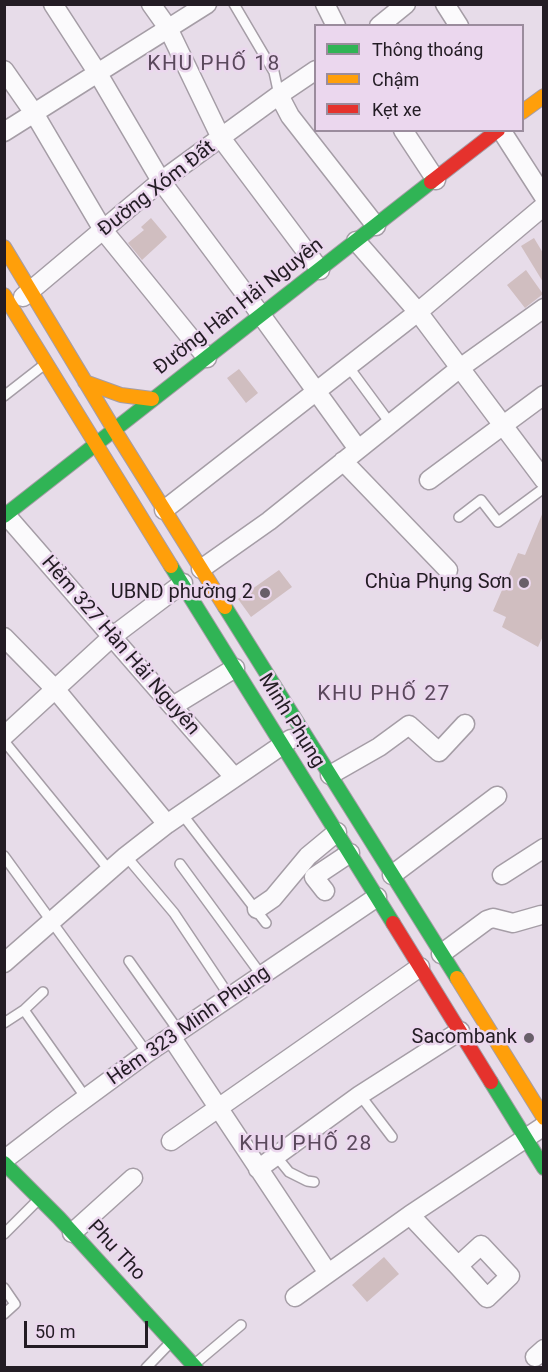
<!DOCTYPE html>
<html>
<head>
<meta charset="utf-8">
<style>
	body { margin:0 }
	#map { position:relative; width:548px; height:1372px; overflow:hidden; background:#e7dce9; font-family:Roboto,sans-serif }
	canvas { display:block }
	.frame { position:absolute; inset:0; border:6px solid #231c24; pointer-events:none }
	.legend { position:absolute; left:314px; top:24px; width:210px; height:108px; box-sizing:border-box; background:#ebd7ee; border:2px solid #9b8c9d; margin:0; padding:8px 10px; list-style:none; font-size:18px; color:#231c24 }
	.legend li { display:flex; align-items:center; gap:12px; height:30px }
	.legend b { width:30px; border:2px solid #9b8c9d }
	.scale { position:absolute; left:24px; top:1321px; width:124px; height:27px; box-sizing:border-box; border:3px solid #231c24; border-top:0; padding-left:8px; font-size:18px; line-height:21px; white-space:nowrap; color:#231c24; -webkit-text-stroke:4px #ebd7ee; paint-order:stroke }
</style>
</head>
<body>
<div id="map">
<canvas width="548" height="1372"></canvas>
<div class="frame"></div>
<ul class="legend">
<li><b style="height:8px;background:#30b455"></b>Thông thoáng</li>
<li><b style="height:8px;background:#ff9f0a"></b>Chậm</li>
<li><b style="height:8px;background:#e5322d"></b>Kẹt xe</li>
</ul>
<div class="scale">50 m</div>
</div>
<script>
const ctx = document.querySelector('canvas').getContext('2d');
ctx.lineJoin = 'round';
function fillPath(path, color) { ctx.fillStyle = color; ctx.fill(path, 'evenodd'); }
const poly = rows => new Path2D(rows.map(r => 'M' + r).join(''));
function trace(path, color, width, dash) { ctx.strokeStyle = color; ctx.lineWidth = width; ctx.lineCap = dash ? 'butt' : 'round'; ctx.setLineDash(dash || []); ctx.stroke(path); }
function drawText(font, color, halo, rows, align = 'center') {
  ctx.font = font + ' Roboto,sans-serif'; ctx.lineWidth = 5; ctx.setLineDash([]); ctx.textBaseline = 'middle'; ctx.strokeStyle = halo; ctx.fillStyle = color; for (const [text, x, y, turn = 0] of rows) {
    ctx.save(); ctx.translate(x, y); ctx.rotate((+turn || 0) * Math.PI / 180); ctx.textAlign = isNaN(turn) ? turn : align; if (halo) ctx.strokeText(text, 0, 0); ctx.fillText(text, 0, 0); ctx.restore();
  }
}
const building = poly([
	[151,218,167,237,142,260,128,243,144,230,141,227],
	[534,238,543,253,543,282,521,246],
	[526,270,543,294,525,308,507,285],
	[239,369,258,393,246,403,227,378],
	[543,512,543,636,538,647,502,627,506,617,493,611,518,553,525,555],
	[279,570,292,587,251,617,238,599],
	[384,1257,399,1274,367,1302,352,1285]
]);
const lane = poly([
	[234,4,274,72,279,95],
	[348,366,390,423],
	[4,396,45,364],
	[459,517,481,500,498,522,544,488],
	[4,741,110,871],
	[182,814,266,923],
	[4,856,147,1053],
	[126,856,174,913,230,997],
	[180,864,262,976],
	[129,961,180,1033],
	[24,1010,86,1098],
	[4,1023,24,1010,43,992],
	[360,1095,392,1137],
	[276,1156,289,1172,307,1181,314,1182],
	[4,1234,39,1199],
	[4,1288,15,1304,4,1314],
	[196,1363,241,1325],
	[146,1368,170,1343]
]);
const street = poly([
	[53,4,97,72,161,181,261,315,358,449],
	[151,4,168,28,221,138,320,270],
	[325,4,336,26],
	[445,4,459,26],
	[379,26,406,4],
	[4,70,34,113,103,230,207,358],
	[279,95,290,116,376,226],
	[403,130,436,180],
	[501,130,544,197],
	[4,132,207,4],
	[356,241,418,312,544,480],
	[23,297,161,181,279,95,316,70],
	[343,461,448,570],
	[429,480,544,395],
	[164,510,418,312,544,206],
	[6,515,234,777],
	[201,569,269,521,460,368,544,308],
	[4,637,56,690,167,824],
	[173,706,235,668],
	[4,736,113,636,183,583],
	[330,775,379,747,409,725,439,752,465,724],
	[392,875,497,796],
	[502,875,544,848],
	[325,891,314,877,350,853],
	[257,909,273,898,308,856,337,832],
	[441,954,487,920,493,918,513,923,541,915],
	[4,963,126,856,167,824,291,739],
	[172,1038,328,1273],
	[171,1141,420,967],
	[4,1160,60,1117,147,1053,377,897],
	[258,1169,360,1095,460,1031],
	[410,1215,458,1266,487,1298,510,1276,481,1245,458,1266],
	[72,1233,133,1178],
	[295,1297,410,1215,544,1126],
	[535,1357,544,1349]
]);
const fast = poly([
	[4,516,431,182],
	[171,566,393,923],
	[225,607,457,978],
	[491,1082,544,1168],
	[4,1163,59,1218,196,1368]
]);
const slow = poly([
	[522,112,544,96],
	[4,247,115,431,225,607],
	[4,295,171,566],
	[85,382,121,395,152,399],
	[457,978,544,1118]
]);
const jam = poly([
	[431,182,498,130],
	[393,923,491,1082]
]);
const markers = [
	[524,583,6,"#685f69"],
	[265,593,6,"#685f69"],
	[529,1038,6,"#685f69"]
];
const streetNames = [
	["Đường Xóm Đất",157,189,-38],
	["Đường Hàn Hải Nguyên",239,307,-38],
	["Hẻm 327 Hàn Hải Nguyên",120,646,49],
	["Minh Phụng",291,721,58],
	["Hẻm 323 Minh Phụng",189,1026,-35],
	["Phu Tho",116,1251,47]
];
const poiNames = [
	["Chùa Phụng Sơn",512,583],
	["UBND phường 2",253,593],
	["Sacombank",517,1038]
];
const neighbourhoodNames = [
	["KHU PHỐ 18",214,65],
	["KHU PHỐ 27",384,695],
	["KHU PHỐ 28",306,1145]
];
fillPath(building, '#d0bec0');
trace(lane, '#a59da6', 12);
trace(street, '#a59da6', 21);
trace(fast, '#a59da6', 16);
trace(slow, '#a59da6', 16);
trace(jam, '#a59da6', 16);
trace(lane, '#fbfafc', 9);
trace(street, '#fbfafc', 18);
trace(fast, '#30b455', 14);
trace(slow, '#ff9f0a', 14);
trace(jam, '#e5322d', 14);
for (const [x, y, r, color] of markers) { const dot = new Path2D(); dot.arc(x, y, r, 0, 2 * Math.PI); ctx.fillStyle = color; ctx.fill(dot); trace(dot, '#ebd7ee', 2); }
drawText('20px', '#231c24', '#ebd7ee', streetNames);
drawText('20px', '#231c24', '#ebd7ee', poiNames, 'right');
ctx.letterSpacing = '1.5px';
drawText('21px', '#5a495c', '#ebd7ee', neighbourhoodNames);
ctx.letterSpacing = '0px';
</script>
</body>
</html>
